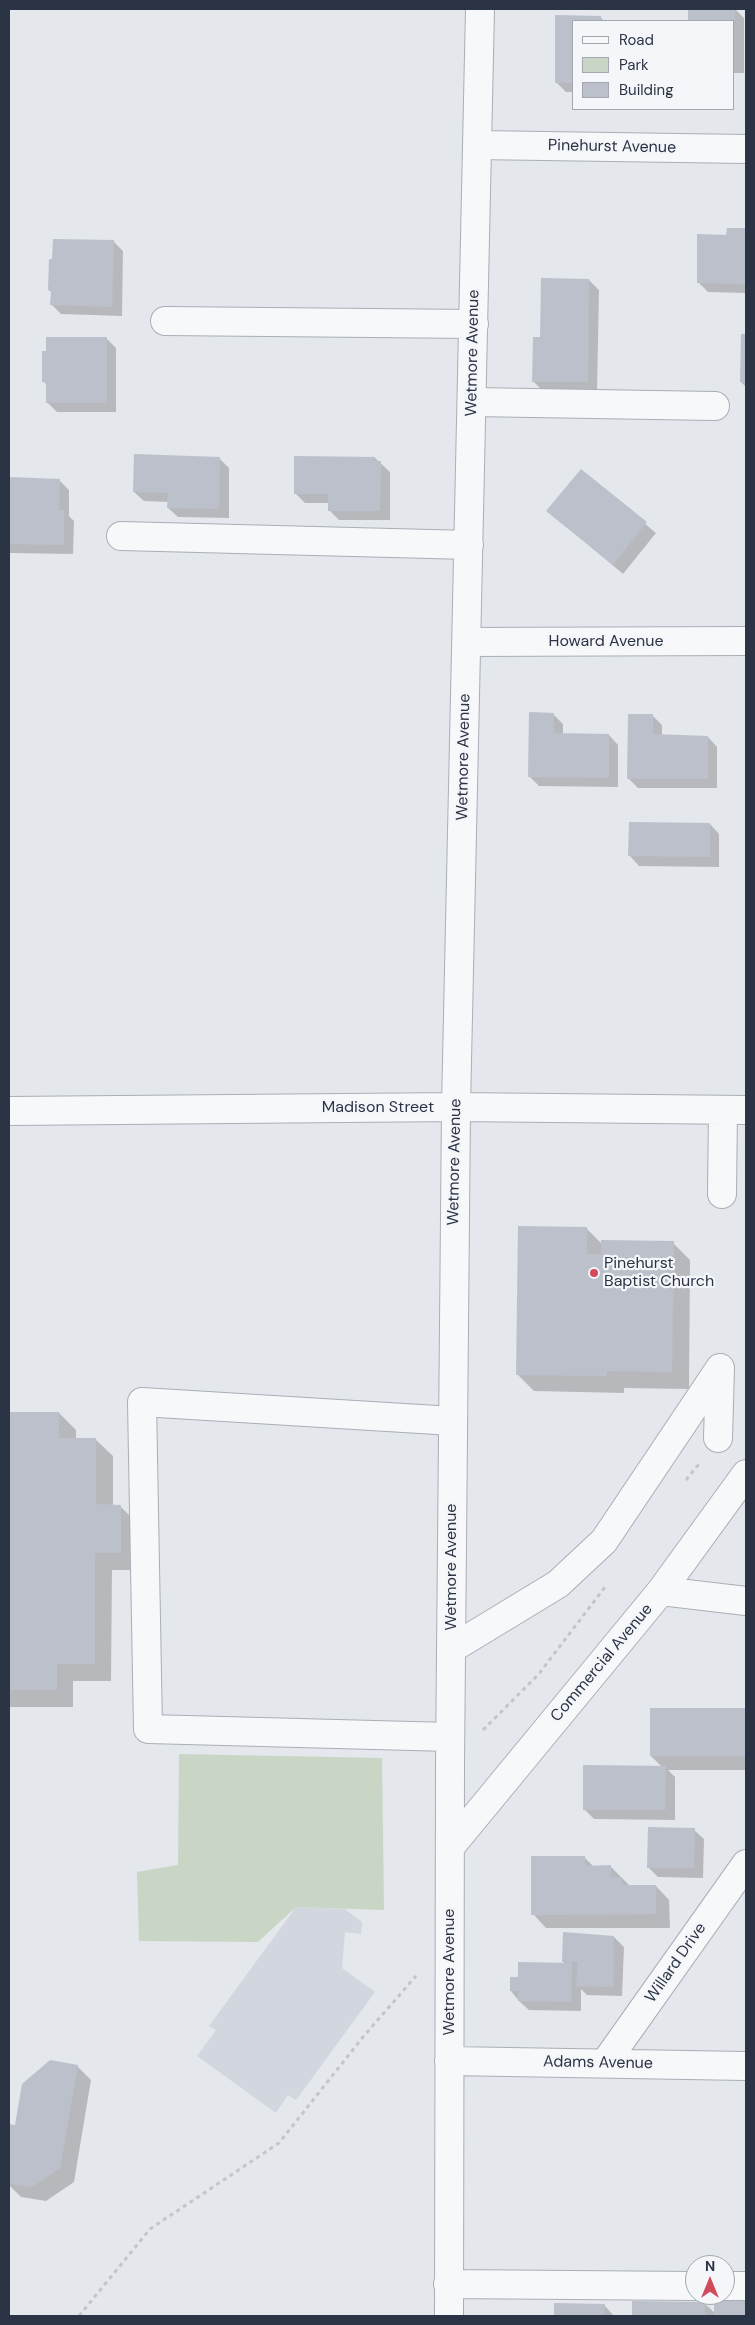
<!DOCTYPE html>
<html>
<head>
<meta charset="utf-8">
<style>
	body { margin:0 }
	#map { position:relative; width:755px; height:2325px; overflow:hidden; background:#e4e7ec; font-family:"DM Sans",sans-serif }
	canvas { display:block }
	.frame { position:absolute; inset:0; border:10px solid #2b3445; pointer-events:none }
	.legend { position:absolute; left:572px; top:20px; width:162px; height:90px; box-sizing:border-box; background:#f4f6f9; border:1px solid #a4a8b1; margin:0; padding:6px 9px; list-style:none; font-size:15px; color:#2b3445 }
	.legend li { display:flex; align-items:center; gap:10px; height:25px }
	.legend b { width:25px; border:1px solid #a4a8b1 }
	.north { position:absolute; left:685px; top:2255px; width:50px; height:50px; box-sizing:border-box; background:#f4f6f9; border:1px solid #a4a8b1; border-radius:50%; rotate:0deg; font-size:14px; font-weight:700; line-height:20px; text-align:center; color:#2b3445 }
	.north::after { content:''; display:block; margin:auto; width:18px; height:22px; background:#d1495b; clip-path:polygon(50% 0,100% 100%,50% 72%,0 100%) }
</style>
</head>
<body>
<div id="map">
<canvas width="755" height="2325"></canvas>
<div class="frame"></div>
<ul class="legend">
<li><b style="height:6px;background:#f7f8fa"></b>Road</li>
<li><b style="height:14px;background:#c9d6c5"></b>Park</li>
<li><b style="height:14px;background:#bbc0ca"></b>Building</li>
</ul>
<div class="north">N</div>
</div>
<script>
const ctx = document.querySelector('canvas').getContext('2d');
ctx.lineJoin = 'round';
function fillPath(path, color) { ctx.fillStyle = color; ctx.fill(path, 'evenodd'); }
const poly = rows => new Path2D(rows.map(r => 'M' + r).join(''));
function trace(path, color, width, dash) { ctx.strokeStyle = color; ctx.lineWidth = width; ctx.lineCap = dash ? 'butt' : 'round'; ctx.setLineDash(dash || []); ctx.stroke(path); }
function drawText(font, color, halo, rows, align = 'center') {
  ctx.font = font + ' "DM Sans",sans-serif'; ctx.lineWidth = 4.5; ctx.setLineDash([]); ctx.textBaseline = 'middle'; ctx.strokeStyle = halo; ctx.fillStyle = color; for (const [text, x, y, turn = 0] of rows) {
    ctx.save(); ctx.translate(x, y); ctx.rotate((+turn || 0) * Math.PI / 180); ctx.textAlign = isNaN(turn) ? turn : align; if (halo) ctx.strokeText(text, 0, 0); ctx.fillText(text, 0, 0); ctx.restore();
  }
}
const built = poly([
	[296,1907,345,1909,362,1922,361,1934,345,1932,342,1968,375,1992,296,2100,288,2095,276,2113,197,2056,216,2030,209,2026]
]);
const green = poly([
	[179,1754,382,1758,384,1910,296,1907,258,1942,139,1941,137,1872,178,1865]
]);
const shadow = poly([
	[709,9,735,9,744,18,744,73,734,73,734,21,689,21,689,11,709,11],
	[557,16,600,17,604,21,574,21,574,92,566,92,556,82],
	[728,229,746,229,746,293,708,292,698,282,727,236],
	[114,242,123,251,122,316,61,314,52,305,52,293,49,290],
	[589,280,599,290,597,392,543,391,533,381],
	[742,335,746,335,746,387,741,382],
	[106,338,116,348,116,412,57,412,47,402,47,385,43,381],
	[135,456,219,458,229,468,229,518,178,517,168,508,169,502,144,501,134,492],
	[375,458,390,472,390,520,339,520,329,510,329,503,305,503,295,493],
	[581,471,656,533,623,574,548,511],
	[9,479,59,480,69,490,69,516,74,521,73,554,9,553],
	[553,714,563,724,563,735,609,735,618,745,618,787,539,786,529,776],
	[652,715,662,725,662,736,708,737,717,747,717,788,638,788,628,778],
	[710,824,719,834,719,867,639,866,630,856],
	[587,1229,603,1245,673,1243,690,1260,689,1389,624,1388,624,1393,534,1391,517,1374],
	[9,1413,59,1413,76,1430,76,1439,95,1439,113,1456,113,1506,120,1506,137,1523,137,1570,112,1570,111,1681,73,1681,73,1707,9,1707],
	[651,1710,746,1710,746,1770,668,1770,675,1777,675,1820,594,1819,584,1809,662,1767,651,1756],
	[694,1830,704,1839,703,1878,658,1877,648,1867],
	[584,1857,594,1867,610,1866,630,1886,656,1886,669,1900,670,1928,546,1928,533,1914],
	[564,1934,614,1937,624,1947,622,1996,587,1995,581,1989,581,2011,529,2010,519,2001,511,1991,519,1979,564,1964],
	[77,2066,91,2080,74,2182,46,2201,21,2197,9,2185,9,2125,16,2126],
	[729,2299,746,2300,746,2316,633,2316,633,2302,704,2303,716,2314],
	[556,2305,604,2305,614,2316,555,2316]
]);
const building = poly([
	[735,9,735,21,688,21,688,10],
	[555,15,601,16,601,21,574,21,574,83,555,83],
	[727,228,746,228,746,284,697,283,697,234,726,235],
	[53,239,114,240,112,307,50,305,51,291,48,290,49,259,52,259],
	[541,278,589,279,588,382,532,382,533,337,540,337],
	[741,334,746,334,746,382,740,382],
	[46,337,107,337,107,403,46,403,46,382,42,382,42,351,46,351],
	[134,454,220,457,219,509,167,508,168,493,133,492],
	[294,456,375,457,375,461,381,461,380,511,328,511,328,494,294,494],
	[581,469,647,522,613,565,546,511],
	[9,477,60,479,59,510,64,510,64,545,9,544],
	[529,712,554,713,554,733,609,734,609,778,528,777],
	[628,714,653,714,653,734,708,736,708,779,627,779],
	[629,822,710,823,710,857,628,856],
	[518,1226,587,1227,587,1254,601,1254,601,1240,674,1241,672,1372,607,1371,607,1376,516,1375],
	[9,1412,59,1412,59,1438,96,1438,96,1504,121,1505,121,1553,95,1553,95,1664,57,1664,57,1690,9,1690],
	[650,1708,746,1708,746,1756,650,1756],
	[583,1765,666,1766,665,1810,583,1810],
	[648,1827,695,1828,694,1868,647,1868],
	[531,1856,585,1856,585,1866,611,1865,611,1877,622,1877,622,1885,656,1885,656,1914,531,1915],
	[563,1932,614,1936,613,1987,576,1986,578,1962,562,1962],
	[518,1962,572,1963,571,2002,518,2001,518,1991,510,1991,510,1977,518,1977],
	[50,2060,78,2065,60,2168,32,2187,9,2184,9,2124,15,2125,22,2084],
	[714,2296,746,2298,746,2316,714,2316],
	[632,2301,705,2302,705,2316,632,2316],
	[554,2303,605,2304,604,2316,554,2316]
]);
const path = poly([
	[686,1480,699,1464],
	[483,1730,538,1675,605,1587],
	[79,2316,150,2229,279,2143,363,2037,416,1976]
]);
const minor = poly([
	[477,145,746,149],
	[165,321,474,324],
	[472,402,715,406],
	[121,536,469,545],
	[467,642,746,641],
	[9,1111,456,1107,746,1110],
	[722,1194,723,1110],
	[718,1438,720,1368],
	[661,1591,746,1601],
	[451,1649,558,1584,604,1541,720,1368],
	[450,1737,148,1729,142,1402,453,1421],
	[451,1846,661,1591,746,1474],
	[449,2061,746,2066],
	[605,2063,746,1864],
	[448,2284,695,2286],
	[725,2286,746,2286],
	[449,2316,450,1763,456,1107,480,9]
]);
const markers = [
	[594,1273,5,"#d1495b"]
];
const streetNames = [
	["Pinehurst Avenue",612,147,1],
	["Wetmore Avenue",473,353,-89],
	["Howard Avenue",606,642],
	["Wetmore Avenue",464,757,-89],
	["Madison Street",378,1108],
	["Wetmore Avenue",455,1162,-89],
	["Wetmore Avenue",452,1567,-90],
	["Commercial Avenue",602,1663,-50],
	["Willard Drive",676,1963,-55],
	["Wetmore Avenue",450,1972,-90],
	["Adams Avenue",598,2063,1]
];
const poiNames = [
	["Pinehurst",604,1264],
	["Baptist Church",604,1282]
];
fillPath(built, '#d2d6de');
fillPath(green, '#c9d6c5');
fillPath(shadow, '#0003');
fillPath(building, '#bbc0ca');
trace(minor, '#a9aeb7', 30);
trace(path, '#c2c5cb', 3, [4, 4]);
trace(minor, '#f7f8fa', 28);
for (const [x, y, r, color] of markers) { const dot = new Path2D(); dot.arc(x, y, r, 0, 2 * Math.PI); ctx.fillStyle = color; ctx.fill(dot); trace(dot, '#f4f6f9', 2); }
drawText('16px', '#2b3445', '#f4f6f9', streetNames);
drawText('16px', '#2b3445', '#f4f6f9', poiNames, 'left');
</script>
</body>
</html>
